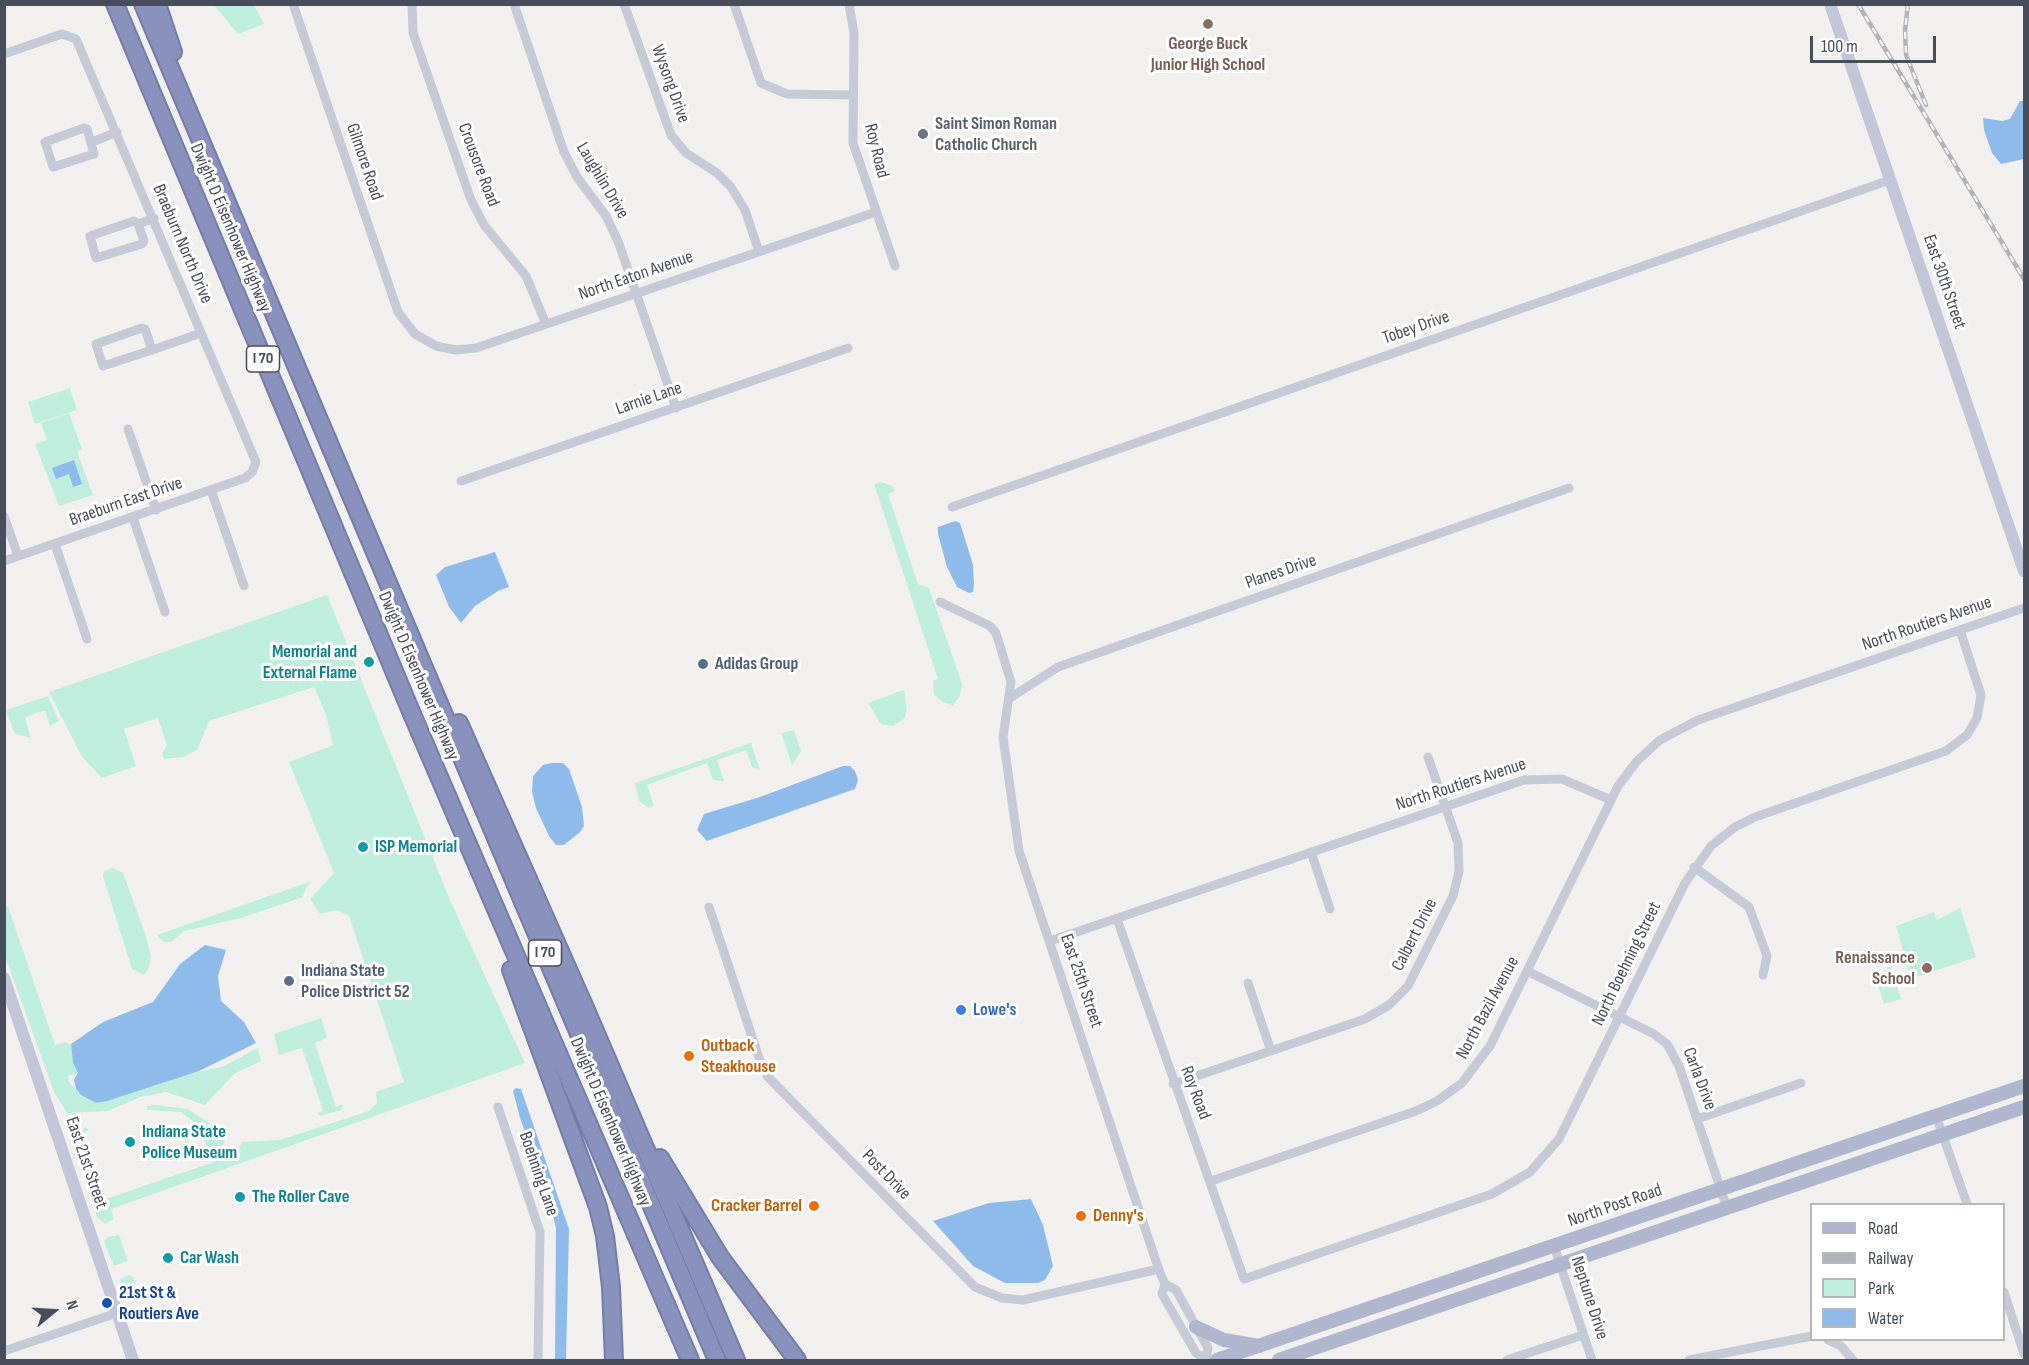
<!DOCTYPE html>
<html>
<head>
<meta charset="utf-8">
<style>
	body { margin:0 }
	#map { position:relative; width:2029px; height:1365px; overflow:hidden; background:#f2f0ef; font-family:"Sofia Sans Condensed",sans-serif }
	canvas { display:block }
	.frame { position:absolute; inset:0; border:6px solid #484d5c; pointer-events:none }
	.legend { position:absolute; left:1810px; top:1203px; width:195px; height:138px; box-sizing:border-box; background:#fff; border:2px solid #b6b8be; margin:0; padding:8px 10px; list-style:none; font-size:18px; color:#484d5c }
	.legend li { display:flex; align-items:center; gap:12px; height:30px }
	.legend b { width:30px; border:2px solid #b6b8be }
	.north { position:absolute; left:24px; top:1281px; width:60px; height:60px; -webkit-text-stroke:4px #fff; paint-order:stroke; rotate:72deg; font-size:16px; font-weight:700; line-height:24px; text-align:center; color:#484d5c }
	.north::after { content:''; display:block; margin:auto; width:21px; height:27px; background:#484d5c; clip-path:polygon(50% 0,100% 100%,50% 72%,0 100%) }
	.scale { position:absolute; left:1810px; top:36px; width:126px; height:27px; box-sizing:border-box; border:3px solid #484d5c; border-top:0; padding-left:8px; font-size:18px; line-height:21px; white-space:nowrap; color:#484d5c; -webkit-text-stroke:4px #fff; paint-order:stroke }
</style>
</head>
<body>
<div id="map">
<canvas width="2029" height="1365"></canvas>
<div class="frame"></div>
<ul class="legend">
<li><b style="height:8px;background:#b0b6cd"></b>Road</li>
<li><b style="height:8px;background:#b2b2b9"></b>Railway</li>
<li><b style="height:16px;background:#bfeedf"></b>Park</li>
<li><b style="height:16px;background:#8ebbe9"></b>Water</li>
</ul>
<div class="north">N</div>
<div class="scale">100 m</div>
</div>
<script>
const ctx = document.querySelector('canvas').getContext('2d');
ctx.lineJoin = 'round';
function fillPath(path, color) { ctx.fillStyle = color; ctx.fill(path, 'evenodd'); }
const poly = rows => new Path2D(rows.map(r => 'M' + r).join(''));
function trace(path, color, width, dash) { ctx.strokeStyle = color; ctx.lineWidth = width; ctx.lineCap = dash ? 'butt' : 'round'; ctx.setLineDash(dash || []); ctx.stroke(path); }
function drawText(font, color, halo, rows, align = 'center') {
  ctx.font = font + ' "Sofia Sans Condensed",sans-serif'; ctx.lineWidth = 6; ctx.setLineDash([]); ctx.textBaseline = 'middle'; ctx.strokeStyle = halo; ctx.fillStyle = color; for (const [text, x, y, turn = 0] of rows) {
    ctx.save(); ctx.translate(x, y); ctx.rotate((+turn || 0) * Math.PI / 180); ctx.textAlign = isNaN(turn) ? turn : align; if (halo) ctx.strokeText(text, 0, 0); ctx.fillText(text, 0, 0); ctx.restore();
  }
}
const green = poly([
	[214,5,254,5,264,24,238,34],
	[70,388,77,410,35,424,28,402],
	[69,413,82,449,77,451,93,495,59,506,35,444,47,440,41,423],
	[881,482,892,486,895,491,888,494,918,584,929,588,962,684,960,696,953,705,944,703,934,695,933,681,938,679,874,484],
	[327,595,450,900,525,1063,111,1209,114,1219,105,1224,97,1217,75,1145,77,1135,85,1127,89,1130,83,1133,106,1199,231,1156,243,1142,280,1140,369,1111,377,1103,376,1092,404,1082,349,916,337,910,320,914,310,899,334,873,289,762,333,745,326,715,314,687,209,721,197,750,184,757,164,759,162,753,167,746,158,718,124,729,136,766,102,778,82,757,49,692],
	[904,690,907,711,904,719,893,726,881,724,868,703],
	[48,696,59,721,50,726,45,711,35,713,25,718,31,738,15,734,6,710],
	[794,730,801,751,792,765,781,733],
	[751,743,760,770,752,767,746,750,717,760,724,781,713,780,707,763,647,785,654,806,649,808,639,801,635,783],
	[113,868,123,873,145,933,151,957,149,968,144,975,132,969,103,876,104,871],
	[312,881,306,888,303,897,241,918,184,931,171,942,164,942,157,935],
	[8,906,55,1045,66,1042,71,1044,73,1063,78,1073,68,1076,69,1082,81,1095,96,1103,192,1073,222,1067,258,1048,261,1061,234,1074,205,1105,166,1092,140,1097,108,1111,67,1113,54,1092,5,956,4,907],
	[1960,908,1976,957,1911,979,1896,926,1934,912,1937,920],
	[1891,966,1901,999,1884,1004,1875,977],
	[321,1018,327,1038,315,1043,336,1107,343,1104,341,1110,320,1116,317,1113,323,1111,302,1048,279,1055,274,1034],
	[154,1105,188,1109,221,1131,224,1137,224,1144,213,1151,208,1148,197,1125,189,1118,181,1112,147,1110,147,1106],
	[119,1235,128,1261,114,1266,104,1242,107,1237],
	[129,1275,133,1277,137,1289,147,1294,132,1300,124,1295,120,1279]
]);
const water = poly([
	[2020,101,2024,101,2024,159,2001,164,1992,153,1984,130,1983,118,2002,121,2010,119],
	[74,460,82,484,73,487,69,474,56,479,52,468],
	[955,521,960,523,973,565,974,584,973,592,969,593,957,587,947,567,938,534,938,527],
	[495,552,509,587,498,591,475,606,461,623,449,607,436,575,445,567],
	[551,763,563,763,569,769,582,807,584,826,580,832,564,845,556,845,549,836,536,808,532,792,533,776,543,765],
	[843,766,850,766,855,771,858,780,855,789,707,841,697,830,704,814,760,797],
	[205,945,226,950,218,976,221,1001,244,1022,256,1043,199,1071,107,1101,96,1103,81,1095,76,1089,74,1080,78,1073,73,1063,71,1044,103,1022,153,1002,180,964],
	[516,1088,521,1089,569,1229,566,1360,555,1360,556,1228,546,1189,520,1118,513,1091],
	[1031,1199,1043,1225,1053,1266,1045,1280,1038,1283,1005,1283,973,1266,933,1221,989,1203]
]);
const street = poly([
	[293,4,398,312,415,334,436,346,456,350,476,348,876,212],
	[412,4,413,33,471,200,484,225,526,276,546,324],
	[514,4,564,152,577,177,606,216,618,241,676,408],
	[624,4,671,135,686,153,717,173,731,187,745,210,759,252],
	[734,4,761,83,787,94,852,95],
	[849,4,854,33,853,143,895,266],
	[4,54,62,34,76,39,256,462,252,472,245,478,4,561],
	[84,128,87,129,94,154,53,167,45,142,84,128],
	[92,142,117,132],
	[138,224,144,241,142,244,96,258,90,236,134,221,138,224,154,218],
	[142,328,145,329,152,350,103,366,96,344,142,328],
	[152,350,201,333],
	[128,429,156,510],
	[461,481,848,348],
	[211,490,244,586],
	[952,507,1890,180],
	[4,516,18,556],
	[133,518,165,612],
	[55,544,87,639],
	[940,602,990,626,996,633,1011,682,1003,737,1019,851,1160,1273,1165,1284,1176,1290,1208,1348,1206,1358],
	[1010,698,1058,667,1569,488],
	[1311,852,1330,909],
	[1694,867,1749,907,1767,956,1763,975],
	[709,907,761,1064,768,1077,975,1287,1002,1298,1023,1300,1159,1269],
	[1117,919,1244,1279,1492,1194,1530,1172,1559,1139,1685,883,1711,846,1735,827,1755,817,1946,751,1967,735,1977,718,1981,695,1960,630],
	[1050,941,1524,780,1562,779,1611,800],
	[1527,971,1654,1034,1667,1044,1679,1066,1727,1208],
	[1248,983,1271,1051],
	[1173,1084,1365,1019,1389,1005,1408,986,1453,896,1459,871,1458,843,1428,757],
	[498,1107,540,1232,538,1360],
	[1936,1116,1967,1204],
	[1697,1119,1801,1083],
	[1211,1181,1416,1111,1437,1101,1462,1083,1490,1046,1618,786,1637,761,1660,740,1698,720,2024,608],
	[1554,1246,1592,1360],
	[1165,1284,1162,1294,1196,1353,1207,1360],
	[2004,1292,2024,1354],
	[1828,1340,1841,1346,1853,1360],
	[4,1351,117,1313],
	[1507,1360,1583,1335],
	[1689,1360,1812,1336]
]);
const secondary = poly([
	[1830,4,2024,571],
	[4,978,133,1360]
]);
const primary = poly([
	[1196,1327,1224,1340,1259,1346],
	[1217,1360,2024,1086],
	[1279,1360,2024,1107]
]);
const highway = poly([
	[115,4,412,714,690,1360],
	[143,4,717,1360],
	[157,4,173,52],
	[459,723,586,1010,736,1360],
	[511,970,598,1207,605,1236,611,1287,614,1360],
	[660,1158,720,1257,797,1360]
]);
const rail = poly([
	[1858,4,2024,279],
	[1908,4,1905,30,1906,55,1926,105]
]);
const markers = [
	[1208,24,6,"#8d6e63"],
	[923,134,6,"#6b7280"],
	[369,662,6,"#0f9aa8"],
	[703,664,6,"#5c6f8a"],
	[363,847,6,"#0f9aa8"],
	[1927,968,6,"#8d6e63"],
	[289,981,6,"#5c6f8a"],
	[961,1010,6,"#3f7fe0"],
	[689,1056,6,"#e8710a"],
	[130,1142,6,"#0f9aa8"],
	[240,1197,6,"#0f9aa8"],
	[814,1206,6,"#e8710a"],
	[1081,1216,6,"#e8710a"],
	[168,1258,6,"#0f9aa8"],
	[107,1303,6,"#1a4fb4"]
];
const shields = [
	[263,359,33],
	[545,953,33]
];
const shieldNames = [
	["I 70",263,359],
	["I 70",545,953]
];
const educationNames = [
	["George Buck",1208,44],
	["Junior High School",1208,65],
	["Renaissance",1915,958,"right"],
	["School",1915,979,"right"]
];
const streetNames = [
	["Wysong Drive",670,84,70],
	["Roy Road",876,151,76],
	["Gilmore Road",364,162,71],
	["Crousore Road",478,165,69],
	["Laughlin Drive",602,181,59],
	["Dwight D Eisenhower Highway",230,228,67],
	["Braeburn North Drive",182,244,67],
	["North Eaton Avenue",636,276,-19],
	["East 30th Street",1944,282,71],
	["Tobey Drive",1416,328,-19],
	["Larnie Lane",649,399,-19],
	["Braeburn East Drive",126,502,-19],
	["Planes Drive",1281,572,-19],
	["North Routiers Avenue",1927,624,-19],
	["Dwight D Eisenhower Highway",418,676,67],
	["North Routiers Avenue",1461,785,-18],
	["Calbert Drive",1415,935,-63],
	["North Boehning Street",1627,964,-64],
	["East 25th Street",1081,981,71],
	["North Bazil Avenue",1488,1008,-62],
	["Carla Drive",1699,1079,69],
	["Roy Road",1195,1093,69],
	["Dwight D Eisenhower Highway",610,1122,67],
	["East 21st Street",86,1163,71],
	["Boehning Lane",538,1174,71],
	["Post Drive",886,1175,46],
	["North Post Road",1615,1206,-19],
	["Neptune Drive",1589,1298,72]
];
const worshipNames = [
	["Saint Simon Roman",935,124],
	["Catholic Church",935,145]
];
const cultureNames = [
	["Memorial and",357,652,"right"],
	["External Flame",357,673,"right"],
	["ISP Memorial",375,847],
	["Indiana State",142,1132],
	["Police Museum",142,1153],
	["The Roller Cave",252,1197],
	["Car Wash",180,1258]
];
const serviceNames = [
	["Adidas Group",715,664],
	["Indiana State",301,971],
	["Police District 52",301,992]
];
const shopNames = [
	["Lowe's",973,1010]
];
const foodNames = [
	["Outback",701,1046],
	["Steakhouse",701,1067],
	["Cracker Barrel",802,1206,"right"],
	["Denny's",1093,1216]
];
const transitNames = [
	["21st St &",119,1293],
	["Routiers Ave",119,1314]
];
fillPath(green, '#bfeedf');
fillPath(water, '#8ebbe9');
trace(highway, '#747da8', 20);
trace(street, '#c6cad6', 9);
trace(secondary, '#c3c6d8', 12);
trace(primary, '#b0b6cd', 14);
trace(highway, '#8992bd', 16);
trace(rail, '#b2b2b9', 4.5);
trace(rail, '#fff', 2, [7]);
for (const [x, y, r, color] of markers) { const dot = new Path2D(); dot.arc(x, y, r, 0, 2 * Math.PI); ctx.fillStyle = color; ctx.fill(dot); trace(dot, '#fff', 2); }
for (const [x, y, w] of shields) { const box = new Path2D(); box.roundRect(x - w / 2, y - 13, w, 26, 4.5); ctx.fillStyle = '#fff'; ctx.fill(box); trace(box, '#484d5c', 1.5); }
drawText('bold 16px', '#484d5c', null, shieldNames);
drawText('bold 18px', '#785e54', '#fff', educationNames);
drawText('18px', '#484d5c', '#fff', streetNames);
drawText('bold 18px', '#5b616d', '#fff', worshipNames, 'left');
drawText('bold 18px', '#0d838f', '#fff', cultureNames, 'left');
drawText('bold 18px', '#4e5e75', '#fff', serviceNames, 'left');
drawText('bold 18px', '#366cbe', '#fff', shopNames, 'left');
drawText('bold 18px', '#c56008', '#fff', foodNames, 'left');
drawText('bold 18px', '#164399', '#fff', transitNames, 'left');
</script>
</body>
</html>
